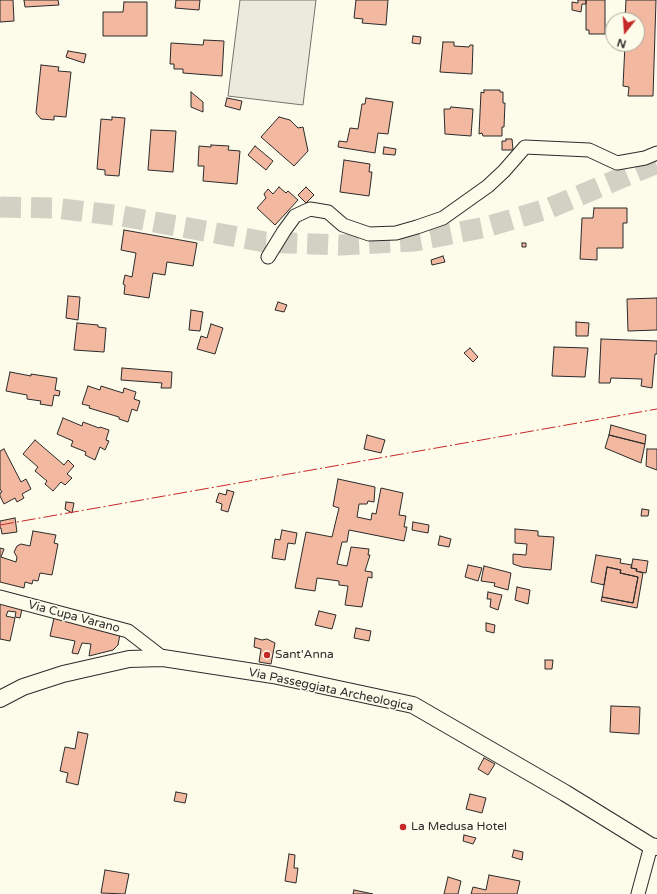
<!DOCTYPE html>
<html>
<head>
<meta charset="utf-8">
<style>
	body { margin:0 }
	#map { position:relative; width:657px; height:894px; overflow:hidden; background:#fdfbea; font-family:"Varela Round",sans-serif }
	canvas { display:block }
	.north { position:absolute; left:605px; top:12px; width:40px; height:40px; box-sizing:border-box; background:#fdfbea; border:1px solid #a9a89e; border-radius:50%; rotate:197deg; font-size:11px; font-weight:700; line-height:16px; text-align:center; color:#2b2b2b }
	.north::after { content:''; display:block; margin:auto; width:14px; height:18px; background:#c62828; clip-path:polygon(50% 0,100% 100%,50% 72%,0 100%) }
</style>
</head>
<body>
<div id="map">
<canvas width="657" height="894"></canvas>
<div class="north">N</div>
</div>
<script>
const ctx = document.querySelector('canvas').getContext('2d');
ctx.lineJoin = 'round';
function fillPath(path, color) { ctx.fillStyle = color; ctx.fill(path, 'evenodd'); }
const poly = rows => new Path2D(rows.map(r => 'M' + r).join(''));
function trace(path, color, width, dash) { ctx.strokeStyle = color; ctx.lineWidth = width; ctx.lineCap = dash ? 'butt' : 'round'; ctx.setLineDash(dash || []); ctx.stroke(path); }
function drawText(font, color, halo, rows, align = 'center') {
  ctx.font = font + ' "Varela Round",sans-serif'; ctx.lineWidth = 3; ctx.setLineDash([]); ctx.textBaseline = 'middle'; ctx.strokeStyle = halo; ctx.fillStyle = color; for (const [text, x, y, turn = 0] of rows) {
    ctx.save(); ctx.translate(x, y); ctx.rotate((+turn || 0) * Math.PI / 180); ctx.textAlign = isNaN(turn) ? turn : align; if (halo) ctx.strokeText(text, 0, 0); ctx.fillText(text, 0, 0); ctx.restore();
  }
}
const green = poly([
	[240,0,316,0,303,105,228,96,240,0]
]);
const building = poly([
	[0,0,13,0,14,21,0,22,0,0],
	[24,0,58,0,59,5,25,7,24,0],
	[176,0,200,0,199,10,175,8,176,0],
	[356,0,388,0,386,25,362,23,363,19,354,18,356,0],
	[578,0,586,0,586,4,582,4,581,12,572,10,572,2,578,3,578,0],
	[586,0,605,0,605,34,589,34,589,30,586,30,586,0],
	[626,0,656,0,653,96,628,96,629,87,623,86,625,44,637,44,637,20,625,20,626,0],
	[124,2,147,2,147,36,103,36,103,12,123,12,124,2],
	[413,36,421,37,420,44,412,43,413,36],
	[204,40,224,41,222,76,183,73,183,69,174,69,174,64,170,64,171,43,203,45,204,40],
	[443,42,454,42,454,46,469,47,470,45,473,45,472,74,440,72,443,42],
	[68,51,86,54,84,63,66,57,68,51],
	[41,65,59,67,58,71,71,72,66,117,54,116,54,120,41,119,36,113,41,65],
	[484,90,500,90,500,92,503,92,503,103,505,103,504,127,502,127,502,136,483,136,482,133,479,134,481,92,484,93,484,90],
	[191,92,203,102,203,112,191,107,191,92],
	[227,98,242,101,240,110,225,106,227,98],
	[366,98,393,102,388,134,378,133,375,153,338,147,339,141,347,142,350,128,358,129,362,104,365,104,366,98],
	[451,107,473,109,471,136,445,134,444,109,450,109,451,107],
	[112,117,125,118,119,176,105,175,105,170,97,169,101,119,112,120,112,117],
	[279,117,290,120,298,128,303,127,308,151,294,166,261,137,279,117],
	[151,130,176,131,173,172,148,170,151,130],
	[506,139,512,139,513,150,502,150,502,141,506,141,506,139],
	[211,145,229,146,228,150,240,151,237,184,203,181,204,166,198,166,199,146,211,147,211,145],
	[255,146,273,161,266,170,248,155,255,146],
	[384,147,396,149,395,155,383,154,384,147],
	[344,160,370,164,369,172,372,172,369,196,340,192,344,160],
	[279,187,286,193,288,191,298,200,275,225,257,208,266,198,264,194,268,189,273,194,279,187],
	[306,187,314,195,306,203,298,195,306,187],
	[594,208,627,208,627,223,623,223,623,248,597,248,597,260,580,259,582,218,593,218,594,208],
	[124,230,197,243,193,266,167,262,165,275,153,273,149,298,124,294,125,285,123,284,125,275,132,277,136,253,121,250,124,230],
	[522,243,526,243,526,247,522,247,522,243],
	[443,256,445,262,432,265,431,260,443,256],
	[68,296,80,297,78,320,66,318,68,296],
	[657,298,657,330,628,331,627,299,657,298],
	[278,302,287,305,284,312,275,310,278,302],
	[191,310,203,312,200,331,189,330,191,310],
	[576,322,589,323,588,336,576,336,576,322],
	[77,323,98,325,98,327,106,328,104,352,74,350,77,323],
	[211,324,223,328,215,354,197,349,201,336,207,338,211,324],
	[601,339,657,341,657,354,655,354,652,388,641,386,642,379,611,378,610,383,599,383,601,339],
	[554,347,588,348,585,377,552,376,554,347],
	[470,348,478,357,473,362,464,353,470,348],
	[122,368,172,372,171,388,161,388,162,383,121,380,122,368],
	[10,372,31,376,31,374,57,378,55,390,60,391,59,396,54,395,52,406,40,404,41,401,27,399,27,395,6,391,10,372],
	[88,386,100,390,101,386,123,393,124,388,136,392,134,399,140,401,137,411,132,409,128,422,119,419,119,417,89,408,90,406,82,404,88,386],
	[63,418,82,426,83,422,99,428,100,427,109,430,106,440,109,441,105,450,100,447,95,460,85,455,86,452,71,446,73,441,57,434,63,418],
	[611,425,646,435,645,444,609,435,611,425],
	[367,435,385,440,381,453,364,449,367,435],
	[609,435,645,444,641,463,605,448,609,435],
	[35,440,64,465,68,460,74,466,67,474,72,478,65,485,61,482,53,491,45,484,47,481,35,471,38,467,23,454,35,440],
	[4,449,21,482,26,479,31,489,22,494,24,498,17,502,15,498,4,504,0,496,0,493,2,492,0,489,0,451,4,449],
	[647,449,657,449,657,470,646,466,647,449],
	[338,479,375,487,374,502,368,501,367,504,359,504,357,517,371,520,372,513,376,514,381,488,403,493,399,515,406,516,404,527,407,527,404,541,349,530,347,542,342,542,337,564,347,566,351,547,369,549,368,555,370,555,365,571,372,572,372,578,368,577,362,607,345,605,348,586,339,585,339,581,317,578,315,591,295,588,306,532,332,537,339,508,333,506,338,479],
	[227,490,234,492,228,512,221,510,222,504,216,502,219,493,226,495,227,490],
	[66,502,74,503,72,513,65,509,66,502],
	[642,509,649,510,648,516,641,516,642,509],
	[15,518,17,532,2,534,1,528,0,528,0,521,15,518],
	[413,522,429,525,428,533,412,530,413,522],
	[515,529,538,531,538,536,554,537,551,570,522,567,513,564,513,554,526,555,527,544,515,543,515,529],
	[282,530,297,533,295,544,288,543,285,560,272,558,275,539,280,540,282,530],
	[33,531,56,535,54,543,58,544,52,575,40,573,38,581,33,580,32,584,25,582,24,588,0,582,0,548,4,549,1,557,16,562,17,557,14,552,17,546,21,544,30,546,33,531],
	[440,536,451,539,449,547,438,545,440,536],
	[596,555,621,559,620,563,632,565,631,568,637,569,636,571,643,573,637,608,601,601,602,597,633,603,638,577,620,573,621,570,607,567,604,585,591,582,596,555],
	[633,559,648,561,646,573,636,571,637,569,631,568,633,559],
	[468,565,482,568,478,581,465,577,468,565],
	[484,566,511,573,508,590,494,586,495,583,481,581,484,566],
	[607,567,621,570,620,573,638,577,633,603,602,597,607,567],
	[517,587,530,590,528,604,515,600,517,587],
	[488,592,502,595,498,610,490,607,491,599,487,599,488,592],
	[0,600,23,605,20,618,15,617,16,612,8,611,6,616,15,618,10,641,0,639,0,600],
	[319,611,336,615,332,629,315,625,319,611],
	[54,618,120,634,118,645,113,650,89,656,91,644,82,643,78,654,72,653,75,641,50,636,54,618],
	[486,623,495,625,494,633,486,631,486,623],
	[356,628,371,631,369,641,354,638,356,628],
	[255,638,262,640,267,639,275,643,271,664,259,662,261,649,254,647,255,638],
	[545,660,553,660,552,669,545,669,545,660],
	[611,706,640,707,639,734,610,732,611,706],
	[78,732,88,734,78,785,66,782,68,773,60,771,65,747,75,749,78,732],
	[484,758,495,764,488,775,478,769,484,758],
	[176,792,187,794,185,803,174,801,176,792],
	[470,794,486,798,482,813,466,809,470,794],
	[464,835,476,838,473,844,463,841,464,835],
	[514,850,523,852,522,860,512,857,514,850],
	[289,854,295,855,294,868,298,868,296,883,285,881,289,854],
	[105,870,129,874,125,894,101,893,105,870],
	[489,875,520,881,517,894,471,894,473,887,486,890,489,875],
	[448,877,461,881,458,894,444,894,448,877],
	[354,890,373,894,353,894,354,890]
]);
const trunkTunnel = poly([
	[0,207,54,208,122,216,265,242,341,245,415,241,486,227,547,209,657,163]
]);
const minor = poly([
	[268,257,284,231,295,216,310,209,328,212,343,225,369,234,396,233,417,227,443,218,488,186,504,171,525,147,589,150,617,163,645,158,657,153],
	[0,597,128,631,163,658],
	[638,894,651,846]
]);
const tertiary = poly([
	[0,699,23,687,63,674,129,659,163,658,273,675,413,705,565,793,651,846,657,847]
]);
const power = poly([
	[0,525,657,409]
]);
const markers = [
	[267,655,4,"#c62828"],
	[403,827,4,"#c62828"]
];
const streetNames = [
	["Via Cupa Varano",74,617,15],
	["Via Passeggiata Archeologica",331,690,12]
];
const poiNames = [
	["Sant'Anna",275,655],
	["La Medusa Hotel",411,827]
];
fillPath(green, '#ecebdb');
trace(green, '#74746e', 1);
fillPath(building, '#f2b8a0');
trace(building, '#2b2b2b', 1);
trace(trunkTunnel, '#d3d1c4', 21, [21, 10]);
trace(minor, '#2b2b2b', 15);
trace(tertiary, '#2b2b2b', 18);
trace(minor, '#fdfbea', 13);
trace(tertiary, '#fdfbea', 16);
trace(power, '#c62828', 1, [14, 3, 2, 3]);
for (const [x, y, r, color] of markers) { const dot = new Path2D(); dot.arc(x, y, r, 0, 2 * Math.PI); ctx.fillStyle = color; ctx.fill(dot); trace(dot, '#fdfbea', 1.5); }
drawText('12px', '#2b2b2b', '#fdfbea', streetNames);
drawText('12px', '#2b2b2b', '#fdfbea', poiNames, 'left');
</script>
</body>
</html>
